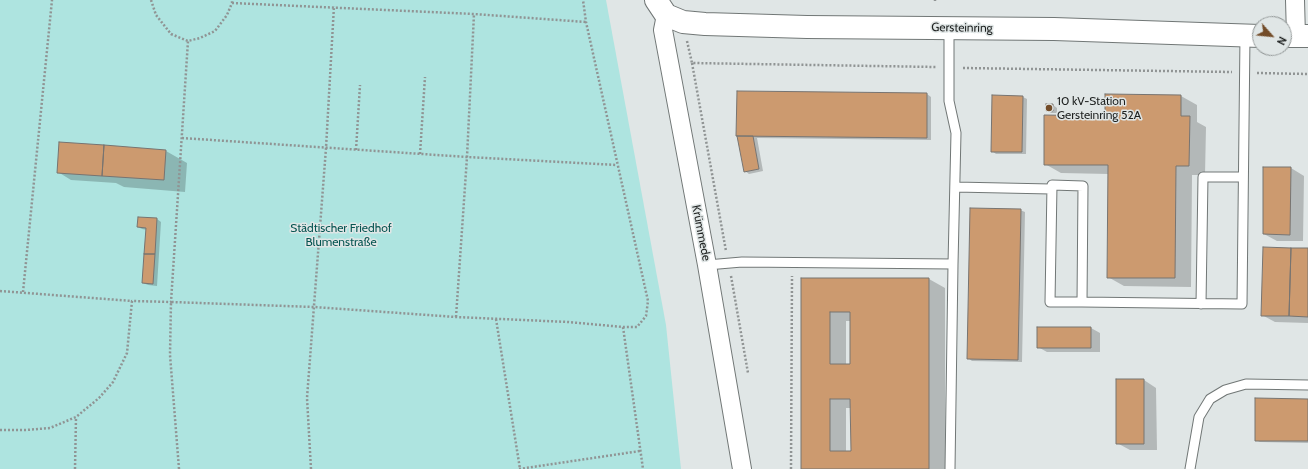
<!DOCTYPE html>
<html>
<head>
<meta charset="utf-8">
<style>
	body { margin:0 }
	#map { position:relative; width:1308px; height:469px; overflow:hidden; background:#e0e6e6; font-family:Cabin,sans-serif }
	canvas { display:block }
	.north { position:absolute; left:1252px; top:16px; width:40px; height:40px; box-sizing:border-box; background:#e0e6e6; border:1px solid #929797; border-radius:50%; rotate:117deg; font-size:11px; font-weight:700; line-height:16px; text-align:center; color:#1e2120 }
	.north::after { content:''; display:block; margin:auto; width:14px; height:18px; background:#734c29; clip-path:polygon(50% 0,100% 100%,50% 72%,0 100%) }
</style>
</head>
<body>
<div id="map">
<canvas width="1308" height="469"></canvas>
<div class="north">N</div>
</div>
<script>
const ctx = document.querySelector('canvas').getContext('2d');
ctx.lineJoin = 'round';
function fillPath(path, color) { ctx.fillStyle = color; ctx.fill(path, 'evenodd'); }
const poly = rows => new Path2D(rows.map(r => 'M' + r).join(''));
function trace(path, color, width, dash) { ctx.strokeStyle = color; ctx.lineWidth = width; ctx.lineCap = dash ? 'butt' : 'round'; ctx.setLineDash(dash || []); ctx.stroke(path); }
function drawText(font, color, halo, rows, align = 'center') {
  ctx.font = font + ' Cabin,sans-serif'; ctx.lineWidth = 3; ctx.setLineDash([]); ctx.textBaseline = 'middle'; ctx.strokeStyle = halo; ctx.fillStyle = color; for (const [text, x, y, turn = 0] of rows) {
    ctx.save(); ctx.translate(x, y); ctx.rotate((+turn || 0) * Math.PI / 180); ctx.textAlign = isNaN(turn) ? turn : align; if (halo) ctx.strokeText(text, 0, 0); ctx.fillText(text, 0, 0); ctx.restore();
  }
}
const green = poly([
	[0,0,606,0,666,325,681,469,0,469]
]);
const shadow = poly([
	[927,94,931,97,931,140,757,138,763,171,749,174,745,171,738,136],
	[1181,96,1197,105,1197,122,1206,127,1205,175,1192,175,1191,287,1124,286,1108,277,1109,174,1061,173,1045,164,1106,117],
	[1023,97,1027,99,1026,154,996,154,992,151],
	[1053,105,1057,108,1057,113,1051,113,1047,111],
	[166,151,187,163,185,192,124,187,116,183,71,180,58,172],
	[1291,168,1304,176,1303,241,1277,241,1264,234],
	[1020,210,1025,212,1022,362,972,361,968,358],
	[157,219,161,222,157,286,148,285,143,283,147,230,142,229,138,227],
	[1308,249,1308,323,1275,322,1262,315],
	[802,279,929,279,945,288,945,469,802,469],
	[846,321,851,321,851,365,846,365],
	[846,408,851,408,852,452,846,452],
	[1038,328,1091,328,1100,333,1100,352,1047,352,1038,347],
	[1144,380,1156,388,1157,450,1130,450,1117,443],
	[1308,400,1308,443,1260,442,1256,440]
]);
const building = poly([
	[737,91,927,93,927,138,736,136,737,91],
	[1105,94,1181,95,1181,116,1190,116,1189,166,1176,166,1175,278,1107,278,1108,165,1044,165,1044,115,1105,116,1105,94],
	[992,95,1023,96,1022,152,991,152,992,95],
	[1046,104,1053,104,1053,111,1046,111,1046,104],
	[737,136,753,136,759,169,744,172,737,136],
	[59,142,104,145,102,176,57,173,59,142],
	[104,145,166,150,164,180,102,176,104,145],
	[1263,167,1291,167,1290,235,1263,234,1263,167],
	[970,208,1021,209,1018,360,967,359,970,208],
	[138,217,157,218,155,254,144,254,146,228,137,227,138,217],
	[1263,247,1291,248,1289,316,1261,316,1263,247],
	[1291,248,1308,248,1308,317,1289,316,1291,248],
	[144,254,155,254,153,284,142,283,144,254],
	[801,278,929,278,929,469,801,469,801,278],
	[830,312,850,312,850,364,830,364,830,312],
	[830,399,850,399,851,451,830,451,830,399],
	[1037,327,1091,327,1091,348,1037,348,1037,327],
	[1116,379,1144,379,1144,444,1116,444,1116,379],
	[1255,398,1308,399,1308,441,1255,441,1255,398]
]);
const path = poly([
	[151,0,156,15,171,34,188,41],
	[935,0,935,1],
	[232,3,474,14,586,22],
	[687,41,692,63,936,67],
	[692,63,726,251],
	[963,68,1232,72],
	[1257,73,1308,74],
	[182,138,467,157,617,165],
	[356,150,360,85],
	[420,154,425,77],
	[731,276,748,373],
	[0,291,132,301],
	[23,292,52,0],
	[456,317,467,157,474,14],
	[496,319,520,469],
	[623,327,643,469],
	[0,430,26,430,50,428,76,417,99,398,113,382,127,353,132,301,171,302,188,41,200,38,215,31,227,15,232,3,232,0],
	[75,469,76,417],
	[179,469,170,355,171,302,314,307,456,317,568,322,623,327,637,327,646,316,648,301,586,22,583,0],
	[311,469,307,398,326,148,334,6],
	[519,469,640,451],
	[791,469,792,276]
]);
const lane = poly([
	[949,28,949,101,956,133,953,264],
	[955,187,1051,189],
	[707,265,742,262,953,264,950,469],
	[1082,302,1050,302,1052,185,1083,186,1082,302,1242,304,1245,36],
	[1201,304,1203,177,1243,177],
	[1190,469,1199,417,1210,399,1225,390,1246,384,1308,385]
]);
const street = poly([
	[1295,0,1296,36],
	[666,15,663,30,707,265,742,469]
]);
const secondary = poly([
	[656,0,666,15,683,22,705,24,807,27,1054,29,1260,36],
	[1284,36,1308,36]
]);
const markers = [
	[1049,108,4,"#734c29"]
];
const streetNames = [
	["Gersteinring",962,28,1],
	["Krümmede",701,233,79]
];
const poiNames = [
	["10 kV-Station",1057,101],
	["Gersteinring 52A",1057,115]
];
const parkNames = [
	["Städtischer Friedhof",341,228],
	["Blumenstraße",341,242]
];
fillPath(green, '#aee4e0');
fillPath(shadow, '#0003');
fillPath(building, '#cc9a6f');
trace(building, '#777471', 1);
trace(lane, '#717776', 11);
trace(street, '#717776', 20);
trace(secondary, '#717776', 24);
trace(path, '#909494', 2.5, [2, 2]);
trace(lane, '#fff', 9);
trace(street, '#fff', 18);
trace(secondary, '#fff', 22);
for (const [x, y, r, color] of markers) { const dot = new Path2D(); dot.arc(x, y, r, 0, 2 * Math.PI); ctx.fillStyle = color; ctx.fill(dot); trace(dot, '#e0e6e6', 1.5); }
drawText('12px', '#1e2120', '#e0e6e6', streetNames);
drawText('12px', '#1e2120', '#e0e6e6', poiNames, 'left');
drawText('12px', '#065552', '#e0e6e6', parkNames);
</script>
</body>
</html>
